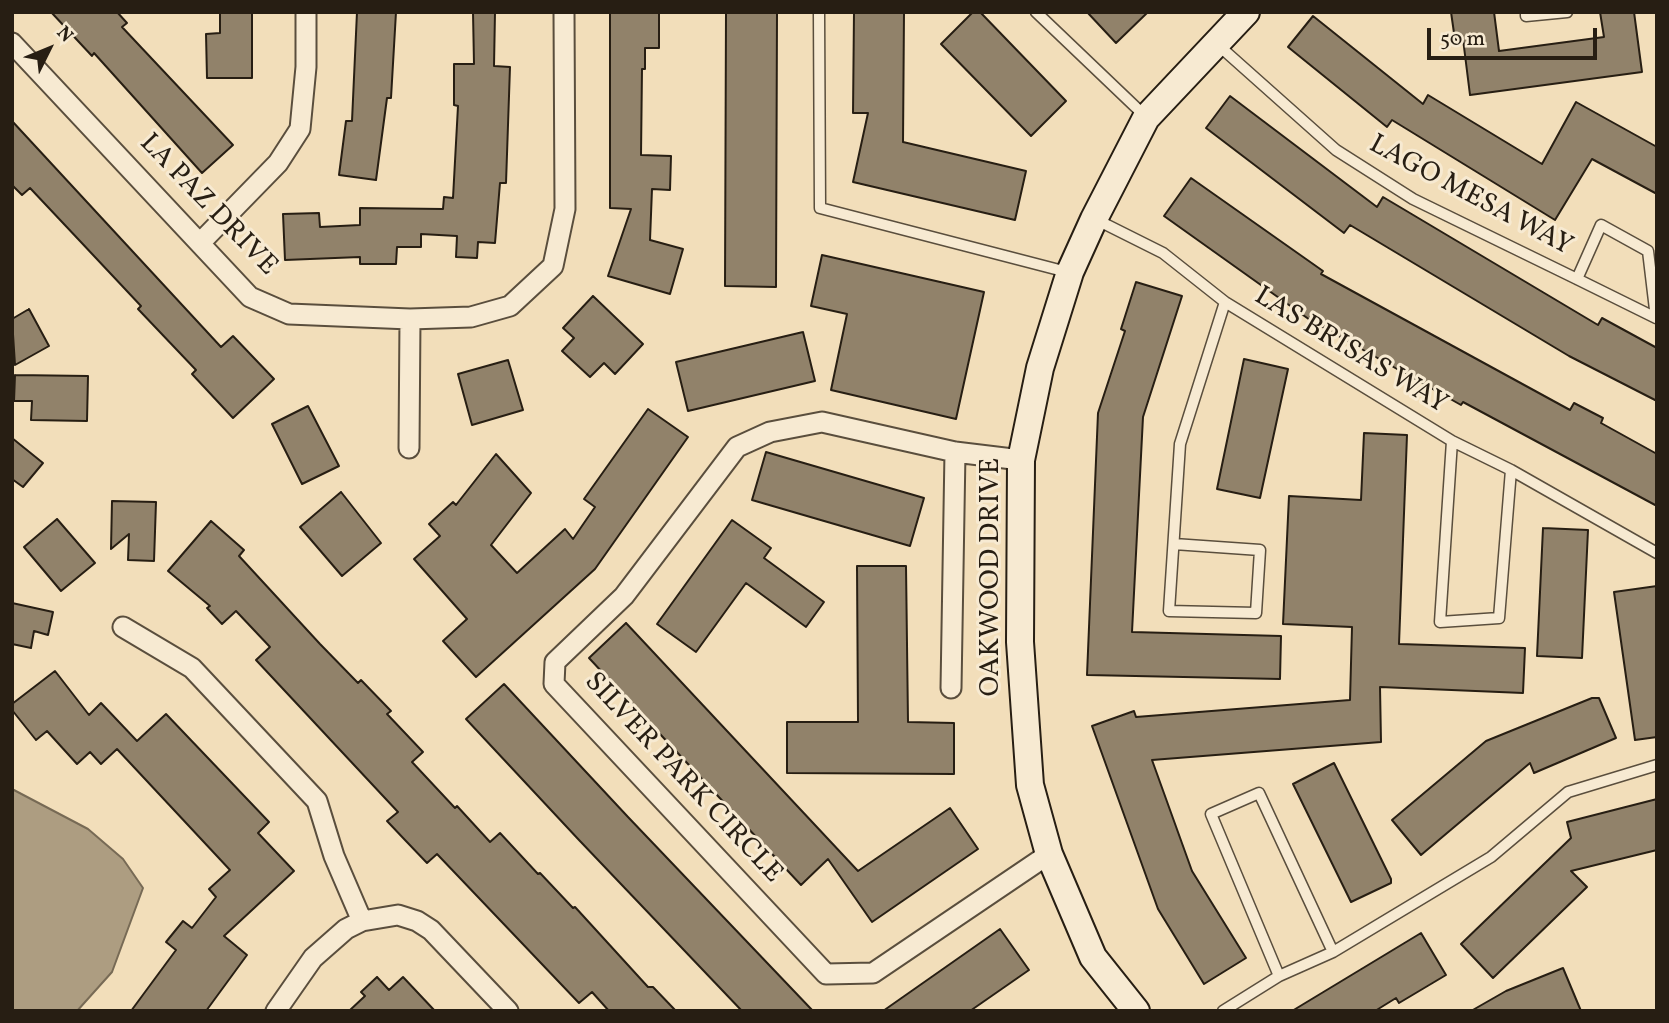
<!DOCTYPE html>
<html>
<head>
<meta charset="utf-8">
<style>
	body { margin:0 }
	#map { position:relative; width:1669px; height:1023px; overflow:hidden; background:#f2deba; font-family:Vollkorn,serif }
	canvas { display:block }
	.frame { position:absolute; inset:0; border:14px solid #271e13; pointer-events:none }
	.north { position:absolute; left:14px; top:14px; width:70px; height:70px; -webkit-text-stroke:5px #f7ead2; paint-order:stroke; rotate:47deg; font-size:19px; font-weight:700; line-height:28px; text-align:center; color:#271e13 }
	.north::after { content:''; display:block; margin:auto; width:24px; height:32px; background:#271e13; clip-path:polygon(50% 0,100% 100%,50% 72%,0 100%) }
	.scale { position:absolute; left:1427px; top:28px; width:170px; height:32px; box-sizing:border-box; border:4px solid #271e13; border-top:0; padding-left:9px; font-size:21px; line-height:24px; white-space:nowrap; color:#271e13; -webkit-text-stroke:5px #f7ead2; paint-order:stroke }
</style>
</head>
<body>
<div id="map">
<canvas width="1669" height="1023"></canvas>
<div class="frame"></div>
<div class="north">N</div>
<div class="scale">50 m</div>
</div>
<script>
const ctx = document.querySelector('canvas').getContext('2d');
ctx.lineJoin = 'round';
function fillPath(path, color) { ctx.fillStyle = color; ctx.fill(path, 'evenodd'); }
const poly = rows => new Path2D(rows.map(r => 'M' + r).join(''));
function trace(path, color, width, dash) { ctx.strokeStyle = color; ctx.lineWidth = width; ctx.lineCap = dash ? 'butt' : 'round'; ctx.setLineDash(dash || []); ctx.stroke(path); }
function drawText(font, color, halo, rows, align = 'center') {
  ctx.font = font + ' Vollkorn,serif'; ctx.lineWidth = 6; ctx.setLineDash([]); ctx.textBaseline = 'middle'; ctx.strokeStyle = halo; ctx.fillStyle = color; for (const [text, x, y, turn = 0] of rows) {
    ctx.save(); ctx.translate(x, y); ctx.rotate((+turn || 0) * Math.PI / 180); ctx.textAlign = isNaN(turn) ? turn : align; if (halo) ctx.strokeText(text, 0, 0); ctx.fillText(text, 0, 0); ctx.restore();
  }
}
const water = poly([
	[12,789,88,829,123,859,143,888,112,972,77,1011,12,1011,12,789]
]);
const building = poly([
	[51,12,117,12,127,23,122,27,233,145,202,173,94,53,92,56,51,12],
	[220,12,252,12,252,78,207,78,206,34,220,33,220,12],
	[357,12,396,12,391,98,387,98,376,180,339,175,346,121,352,121,357,12],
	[473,12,495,12,494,66,510,67,506,183,500,183,495,243,478,242,477,258,456,257,457,236,421,234,421,247,397,247,396,264,360,264,360,257,285,260,283,214,319,213,320,227,360,225,360,208,443,209,444,197,453,198,458,106,454,105,454,64,474,64,473,12],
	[610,12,659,12,659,48,645,48,645,69,642,69,641,155,671,156,670,190,652,189,650,240,683,249,670,294,608,276,631,209,610,208,610,12],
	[726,12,777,12,776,287,725,286,726,12],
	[854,12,904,12,903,142,1026,171,1015,220,853,182,868,113,853,113,854,12],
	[973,12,980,12,1066,101,1031,136,941,44,973,12],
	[1087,12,1148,12,1116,43,1087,12],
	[1451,12,1494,12,1499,51,1604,37,1600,12,1634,12,1642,72,1470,95,1463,39,1455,40,1451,12],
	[1313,16,1423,104,1428,95,1542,164,1576,102,1657,147,1657,194,1592,159,1555,220,1392,120,1387,127,1288,47,1313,16],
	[1230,96,1377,207,1383,197,1598,325,1602,318,1657,348,1657,401,1569,356,1350,225,1344,233,1206,128,1230,96],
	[12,121,221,347,233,336,274,379,233,418,192,374,196,370,138,309,141,306,79,240,30,188,22,195,12,185,12,121],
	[1191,178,1323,271,1321,274,1570,410,1574,403,1603,418,1601,423,1657,454,1657,506,1463,402,1461,405,1310,320,1164,216,1191,178],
	[822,255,984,292,956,419,831,390,847,314,811,306,822,255],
	[1136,282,1182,296,1143,417,1132,632,1281,636,1280,679,1087,675,1098,413,1125,331,1121,329,1136,282],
	[593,296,643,344,615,374,604,363,590,377,562,351,574,338,563,328,593,296],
	[29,309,49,346,15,365,12,319,29,309],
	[803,332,815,381,688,411,676,362,803,332],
	[1244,359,1288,369,1260,498,1217,489,1244,359],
	[508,360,523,410,472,425,458,374,508,360],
	[15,375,88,376,87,421,31,420,32,401,14,401,15,375],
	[308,406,339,466,302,484,272,424,308,406],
	[648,409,688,437,595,569,476,677,443,641,467,619,414,559,440,536,429,524,453,502,456,505,496,454,531,493,491,545,517,573,565,529,573,539,595,507,584,499,648,409],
	[1364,433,1407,435,1399,644,1525,648,1523,693,1380,687,1381,742,1152,760,1192,871,1246,958,1204,984,1158,909,1092,726,1134,711,1136,717,1350,700,1352,627,1283,624,1289,496,1361,500,1364,433],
	[12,438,43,463,23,487,12,479,12,438],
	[766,452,924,498,910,546,752,500,766,452],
	[341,492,381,543,342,576,300,527,341,492],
	[112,501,156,502,154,561,128,560,129,534,111,549,112,501],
	[57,519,95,563,61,591,24,547,57,519],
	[732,520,771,548,764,558,824,602,806,627,746,583,696,652,657,624,732,520],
	[211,521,244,550,239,556,320,644,358,683,361,680,391,711,387,714,423,752,412,762,455,808,457,806,490,842,500,833,538,874,540,873,573,908,575,907,648,987,653,987,676,1011,609,1011,592,992,579,1003,437,854,427,863,405,840,387,821,398,812,256,660,270,647,236,611,222,624,207,608,210,606,168,571,211,521],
	[1543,528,1588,530,1582,658,1537,656,1543,528],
	[857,566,906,566,908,722,954,723,954,774,787,773,787,722,858,722,857,566],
	[1657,586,1657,737,1635,740,1614,592,1657,586],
	[12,603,53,612,48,635,34,631,31,648,12,644,12,603],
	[626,623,858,871,950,808,978,849,872,922,828,859,801,885,589,658,626,623],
	[55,671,89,715,101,703,137,741,166,714,269,822,258,833,294,871,224,936,247,955,206,1011,131,1011,176,950,166,942,183,921,192,928,216,897,209,889,230,870,117,749,101,764,90,752,77,764,47,731,36,740,12,710,12,704,55,671],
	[504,684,628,817,813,1011,742,1011,579,840,466,719,504,684],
	[1592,698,1599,698,1616,738,1534,773,1530,763,1421,855,1392,820,1486,741,1592,698],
	[1334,763,1391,879,1391,883,1351,902,1293,784,1334,763],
	[1657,799,1657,850,1571,871,1587,887,1493,978,1461,944,1571,838,1567,822,1657,799],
	[1000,929,1029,970,970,1011,883,1011,1000,929],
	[1421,933,1446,975,1399,1003,1396,998,1375,1011,1292,1011,1421,933],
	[1563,968,1581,1011,1471,1011,1506,991,1563,968],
	[377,977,389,990,403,977,435,1011,349,1011,365,996,361,992,377,977]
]);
const lane = poly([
	[819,12,820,208,1067,272],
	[1036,12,1146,117],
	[1526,12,1526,16,1567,12],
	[1217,44,1336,150,1413,199,1577,279,1656,318,1648,251,1601,225,1577,279],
	[1095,219,1163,253,1225,302,1452,441,1511,470,1657,553],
	[1452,441,1440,622,1499,618,1511,470],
	[1174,544,1260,550,1256,613,1169,611,1180,444,1225,302],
	[1279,976,1211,814,1259,793,1333,952],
	[1223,1011,1279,976,1333,952,1491,857,1568,792,1657,765]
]);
const street = poly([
	[12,43,250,297,289,314,410,319,471,317,510,306,553,266,565,209,564,12],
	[200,243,278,163,300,129,306,67,306,12],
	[409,448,410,319],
	[1021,460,955,452,822,422,770,432,737,447,624,596,555,662,554,684,826,974,873,973,1049,854],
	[123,627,192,668,317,801,334,856,362,921],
	[951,688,955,452],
	[276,1011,313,958,346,929,362,921,398,915,417,921,431,930,508,1011]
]);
const secondary = poly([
	[1136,1011,1093,957,1049,854,1030,785,1020,642,1021,460,1040,368,1070,272,1094,219,1146,118,1246,12]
]);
const streetNames = [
	["LAGO MESA WAY",1470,197,28],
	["LA PAZ DRIVE",207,206,46],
	["LAS BRISAS WAY",1350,352,31],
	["OAKWOOD DRIVE",993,577,-90],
	["SILVER PARK CIRCLE",682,779,47]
];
fillPath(water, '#ad9d81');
trace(water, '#776a55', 2);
fillPath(building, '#91826a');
trace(building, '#271e13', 2);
trace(lane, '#5a4e3d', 13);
trace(street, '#5a4e3d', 23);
trace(secondary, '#271e13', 30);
trace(lane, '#f7ead2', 10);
trace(street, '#f7ead2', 19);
trace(secondary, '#f7ead2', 26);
drawText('28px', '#271e13', '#f7ead2', streetNames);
</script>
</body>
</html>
